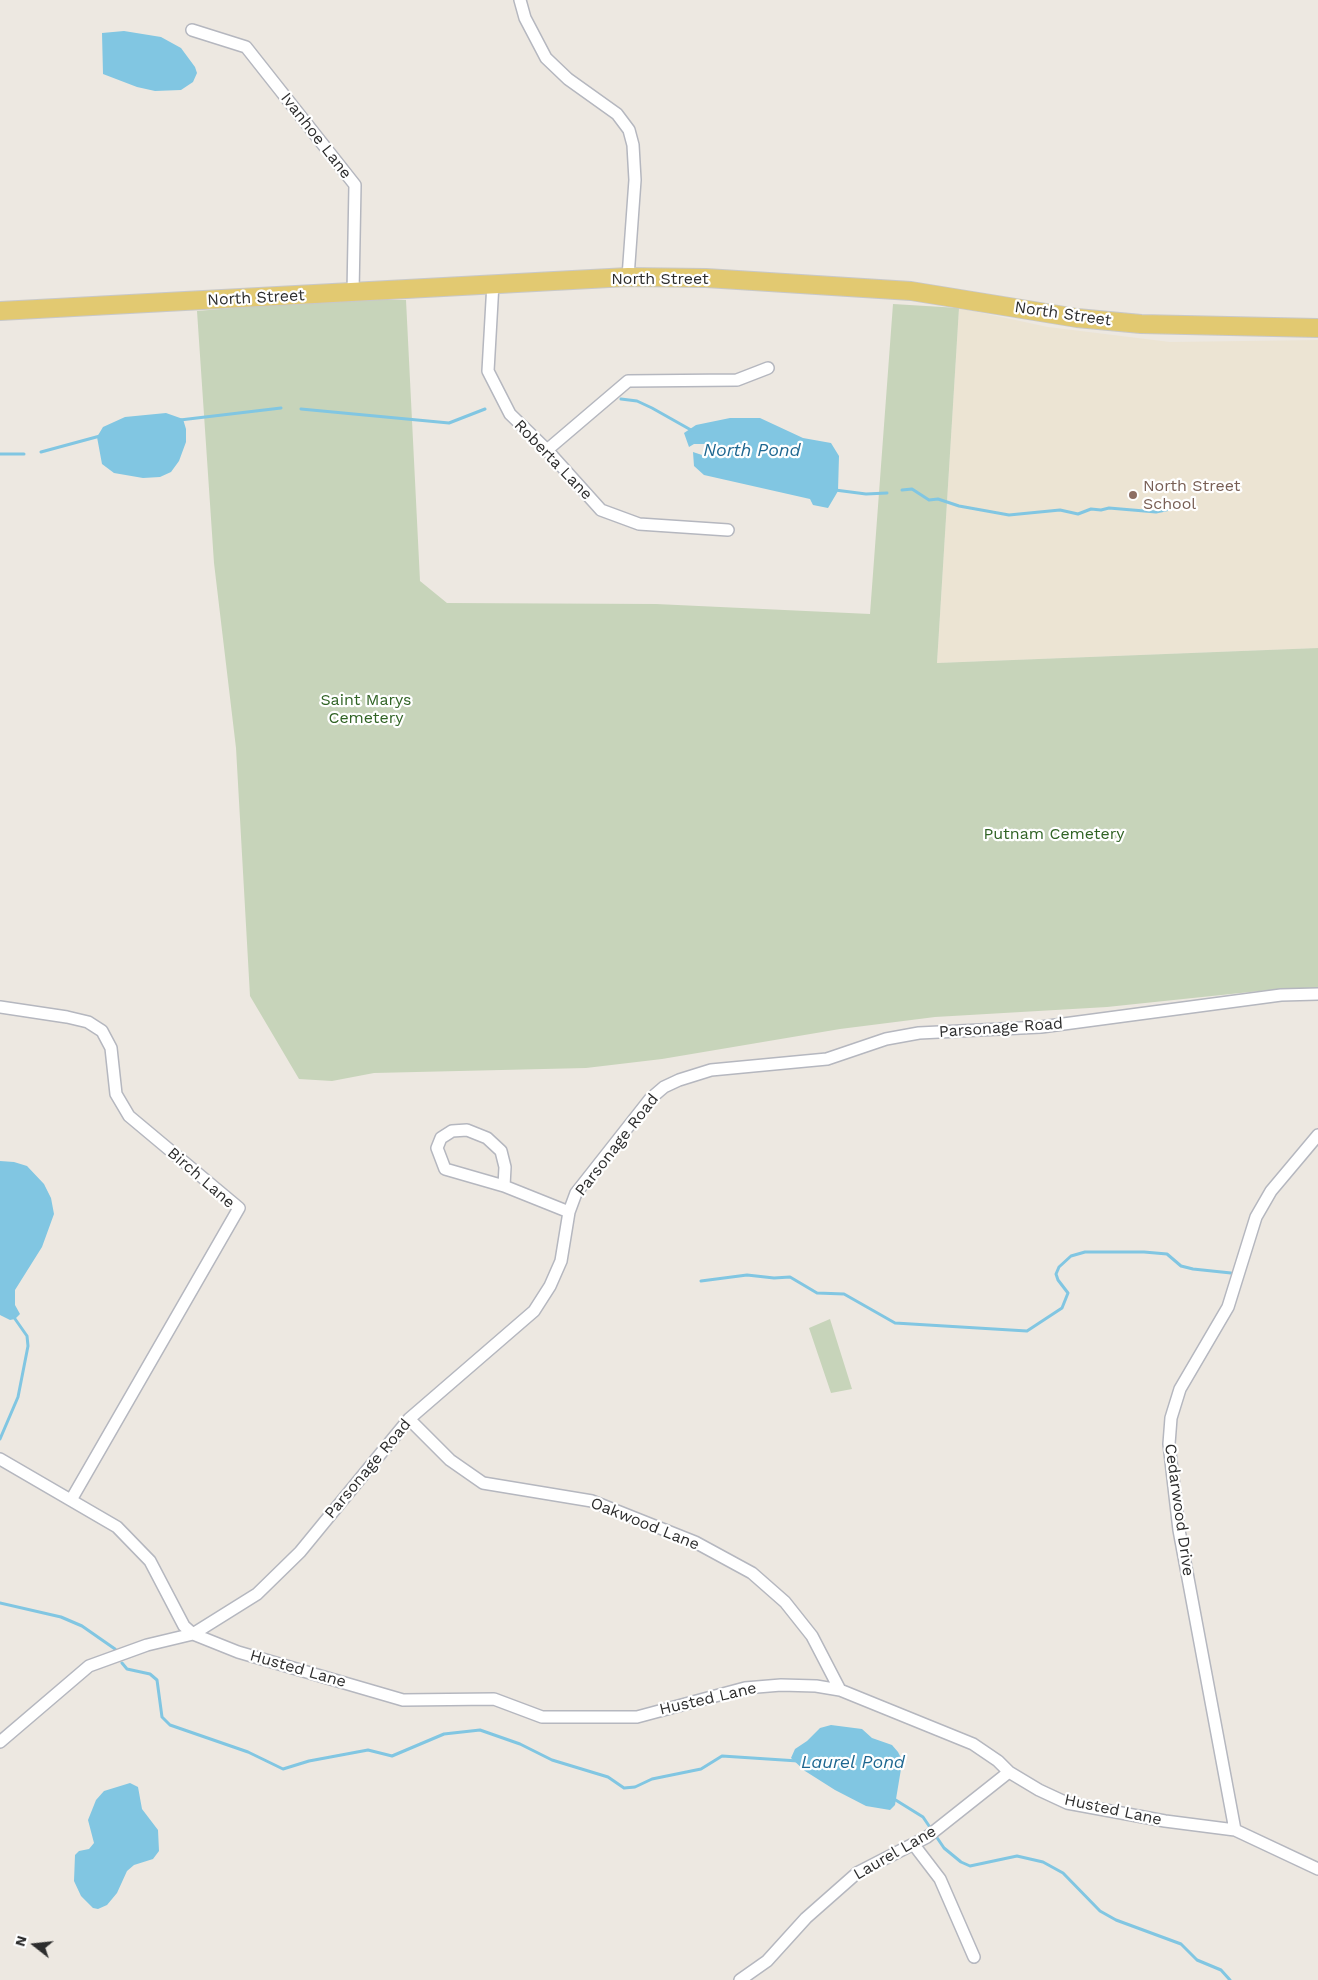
<!DOCTYPE html>
<html>
<head>
<meta charset="utf-8">
<style>
	body { margin:0 }
	#map { position:relative; width:1318px; height:1980px; overflow:hidden; background:#ede8e1; font-family:"Work Sans",sans-serif }
	canvas { display:block }
	.north { position:absolute; left:10px; top:1920px; width:50px; height:50px; -webkit-text-stroke:4px #fff; paint-order:stroke; rotate:286deg; font-size:14px; font-weight:700; line-height:20px; text-align:center; color:#2d2d2d }
	.north::after { content:''; display:block; margin:auto; width:18px; height:22px; background:#2d2d2d; clip-path:polygon(50% 0,100% 100%,50% 72%,0 100%) }
</style>
</head>
<body>
<div id="map">
<canvas width="1318" height="1980"></canvas>
<div class="north">N</div>
</div>
<script>
const ctx = document.querySelector('canvas').getContext('2d');
ctx.lineJoin = 'round';
function fillPath(path, color) { ctx.fillStyle = color; ctx.fill(path, 'evenodd'); }
const poly = rows => new Path2D(rows.map(r => 'M' + r).join(''));
function trace(path, color, width, dash) { ctx.strokeStyle = color; ctx.lineWidth = width; ctx.lineCap = dash ? 'butt' : 'round'; ctx.setLineDash(dash || []); ctx.stroke(path); }
function drawText(font, color, halo, rows, align = 'center') {
  ctx.font = font + ' "Work Sans",sans-serif'; ctx.lineWidth = 4.5; ctx.setLineDash([]); ctx.textBaseline = 'middle'; ctx.strokeStyle = halo; ctx.fillStyle = color; for (const [text, x, y, turn = 0] of rows) {
    ctx.save(); ctx.translate(x, y); ctx.rotate((+turn || 0) * Math.PI / 180); ctx.textAlign = isNaN(turn) ? turn : align; if (halo) ctx.strokeText(text, 0, 0); ctx.fillText(text, 0, 0); ctx.restore();
  }
}
const education = poly([
	[959,308,1048,327,1170,342,1318,340,1318,648,937,663]
]);
const cemetery = poly([
	[330,300,406,300,420,581,447,603,656,604,870,614,893,304,959,308,937,663,1318,648,1318,988,1269,990,1107,1007,935,1017,840,1029,662,1059,586,1068,374,1073,332,1081,299,1079,250,996,236,748,214,563,197,311],
	[830,1319,852,1389,831,1393,809,1328]
]);
const water = poly([
	[124,31,161,37,181,48,195,67,197,73,193,82,181,90,155,91,137,87,103,74,102,33],
	[166,413,183,419,186,429,186,442,179,461,171,472,160,477,143,478,114,473,102,464,97,437,103,427,125,417],
	[730,418,760,418,803,438,831,443,839,456,838,491,828,508,813,505,810,499,704,475,694,466,693,452,702,455,706,444,694,444,689,447,684,433,696,425],
	[0,1161,14,1162,27,1166,44,1184,51,1198,54,1214,42,1247,15,1290,15,1305,20,1314,15,1319,10,1320,0,1315],
	[831,1725,862,1729,872,1738,892,1745,898,1752,902,1760,901,1769,895,1805,890,1810,866,1806,835,1790,805,1771,791,1758,795,1749,807,1741,820,1728],
	[130,1783,138,1787,142,1809,158,1830,159,1851,153,1859,134,1865,127,1871,117,1893,107,1905,98,1909,93,1908,81,1896,74,1881,75,1855,79,1851,89,1849,94,1843,88,1820,96,1800,104,1791]
]);
const stream = poly([
	[621,399,637,401,652,408,691,430],
	[301,409,449,423,485,409],
	[180,420,281,408],
	[41,452,100,436],
	[0,454,24,454],
	[835,490,866,494,887,493],
	[902,490,912,489,929,500,938,499,959,506,1009,515,1060,510,1078,514,1091,509,1101,510,1109,508,1156,512,1175,508],
	[701,1281,747,1275,774,1278,790,1277,817,1293,844,1294,895,1323,1027,1331,1062,1308,1068,1293,1058,1280,1056,1274,1059,1267,1071,1256,1085,1252,1144,1252,1167,1254,1181,1266,1193,1269,1231,1273],
	[0,1439,18,1397,28,1346,27,1336,13,1316],
	[0,1603,61,1617,82,1626,115,1649],
	[122,1663,127,1669,150,1674,157,1680,162,1717,170,1725,248,1752,283,1769,309,1761,368,1750,392,1756,444,1734,480,1730,520,1744,552,1760,608,1777,624,1788,635,1787,652,1779,701,1769,722,1756,798,1761],
	[894,1799,923,1817,944,1848,961,1862,970,1866,1017,1856,1043,1862,1063,1873,1100,1911,1116,1920,1181,1944,1197,1960,1221,1970,1230,1980]
]);
const minor = poly([
	[520,0,525,18,546,58,568,79,617,114,629,130,633,145,635,180,628,277],
	[192,30,246,47,355,185,353,293],
	[493,283,488,371,510,414,547,450,601,510,639,524,728,530],
	[547,450,628,381,737,380,768,368],
	[0,1007,67,1017,88,1022,102,1031,111,1048,116,1094,129,1116,239,1208,71,1500],
	[504,1186,505,1167,501,1151,487,1138,467,1130,452,1131,441,1138,437,1148,445,1169,504,1186,569,1212],
	[409,1419,450,1460,483,1483,592,1501,695,1542,752,1573,785,1602,812,1636,840,1690],
	[0,1459,117,1527,150,1561,184,1626,193,1634,238,1652,403,1700,494,1699,542,1717,637,1717,745,1688,781,1685,816,1686,840,1690,973,1744,998,1761,1009,1772,1039,1790,1067,1803,1165,1821,1235,1830,1318,1869],
	[0,1742,89,1666,147,1645,193,1634,257,1594,300,1552,409,1419,534,1311,550,1286,561,1261,569,1212,576,1193,650,1099,664,1087,679,1080,711,1070,827,1059,886,1039,919,1033,1041,1027,1281,995,1318,994],
	[1235,1830,1179,1530,1169,1444,1171,1418,1180,1389,1228,1307,1256,1217,1271,1191,1318,1135],
	[914,1845,940,1879,974,1957],
	[740,1980,767,1961,806,1918,857,1873,927,1837,1009,1772]
]);
const primary = poly([
	[0,311,628,277,706,278,911,291,1077,318,1141,324,1318,328]
]);
const markers = [
	[1133,495,5,"#8d6e63"]
];
const streetNames = [
	["Ivanhoe Lane",316,136,52],
	["North Street",660,279],
	["North Street",256,298,-3],
	["North Street",1063,314,8],
	["Roberta Lane",553,460,46],
	["Parsonage Road",1001,1028,-4],
	["Parsonage Road",617,1145,-52],
	["Birch Lane",201,1178,41],
	["Parsonage Road",368,1469,-50],
	["Cedarwood Drive",1179,1510,82],
	["Oakwood Lane",645,1524,22],
	["Husted Lane",298,1669,16],
	["Husted Lane",708,1699,-13],
	["Husted Lane",1113,1810,12],
	["Laurel Lane",895,1853,-30]
];
const educationNames = [
	["North Street",1143,486],
	["School",1143,504]
];
const parkNames = [
	["Saint Marys",366,700],
	["Cemetery",366,718],
	["Putnam Cemetery",1054,834]
];
const waterNames = [
	["North Pond",752,451],
	["Laurel Pond",853,1763]
];
fillPath(education, '#ece4d3');
fillPath(cemetery, '#c7d4ba');
fillPath(water, '#81c6e2');
trace(stream, '#81c6e2', 3);
trace(minor, '#b5b7bf', 14);
trace(primary, '#c8c8c8', 20);
trace(minor, '#fff', 11);
trace(primary, '#e2c971', 18);
for (const [x, y, r, color] of markers) { const dot = new Path2D(); dot.arc(x, y, r, 0, 2 * Math.PI); ctx.fillStyle = color; ctx.fill(dot); trace(dot, '#fff', 2); }
drawText('16px', '#2d2d2d', '#fff', streetNames);
drawText('16px', '#785e54', '#fff', educationNames, 'left');
drawText('16px', '#306324', '#fff', parkNames);
drawText('italic 18px', '#1e6790', '#fff', waterNames);
</script>
</body>
</html>
